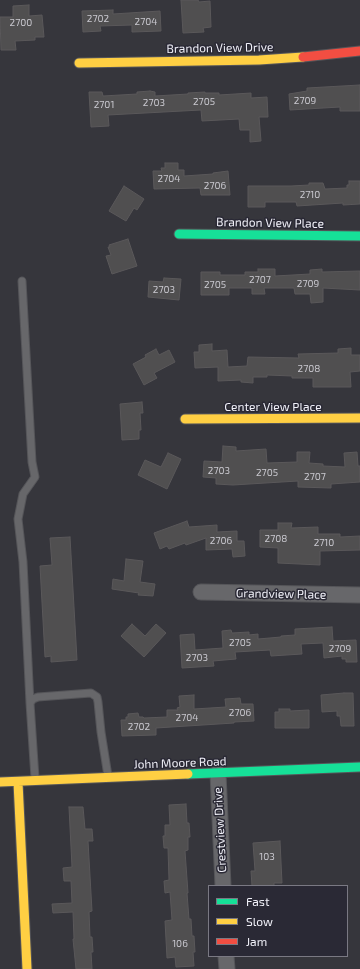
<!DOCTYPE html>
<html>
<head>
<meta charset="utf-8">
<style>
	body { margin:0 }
	#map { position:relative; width:360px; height:969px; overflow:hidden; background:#36363c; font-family:"Exo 2",sans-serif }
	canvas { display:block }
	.legend { position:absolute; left:208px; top:885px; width:140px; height:72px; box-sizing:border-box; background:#2a2935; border:1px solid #7a7983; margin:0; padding:5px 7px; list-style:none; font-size:12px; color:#f1f1f9 }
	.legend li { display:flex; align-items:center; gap:8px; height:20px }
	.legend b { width:20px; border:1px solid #7a7983 }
</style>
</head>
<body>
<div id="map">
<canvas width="360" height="969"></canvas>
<ul class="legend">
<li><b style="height:5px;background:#16e098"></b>Fast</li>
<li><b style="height:5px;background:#ffcf43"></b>Slow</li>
<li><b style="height:5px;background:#f24e42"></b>Jam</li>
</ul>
</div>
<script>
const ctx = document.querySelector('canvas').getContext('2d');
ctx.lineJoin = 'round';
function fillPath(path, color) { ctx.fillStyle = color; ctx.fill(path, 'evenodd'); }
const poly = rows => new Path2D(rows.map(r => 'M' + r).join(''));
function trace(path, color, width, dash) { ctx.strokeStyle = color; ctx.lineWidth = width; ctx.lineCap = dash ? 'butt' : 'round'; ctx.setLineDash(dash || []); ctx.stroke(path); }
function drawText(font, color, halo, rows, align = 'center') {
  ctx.font = font + ' "Exo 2",sans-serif'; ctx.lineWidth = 3; ctx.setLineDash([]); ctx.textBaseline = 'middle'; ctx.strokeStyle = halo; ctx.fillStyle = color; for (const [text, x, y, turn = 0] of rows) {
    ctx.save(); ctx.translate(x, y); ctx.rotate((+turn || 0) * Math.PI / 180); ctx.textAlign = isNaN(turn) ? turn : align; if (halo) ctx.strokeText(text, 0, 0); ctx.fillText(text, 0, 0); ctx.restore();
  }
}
const building = poly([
	[181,0,198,0,199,2,210,1,211,27,203,28,204,32,183,33,181,0],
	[29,5,29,16,42,15,44,37,35,37,35,40,15,41,16,50,1,50,0,17,13,17,13,6,29,5],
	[113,10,113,14,160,11,161,31,132,32,132,25,100,26,101,31,83,32,82,11,113,10],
	[360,85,360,111,340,111,340,107,290,110,289,94,307,91,307,88,360,85],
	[150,91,155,92,155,96,188,94,188,93,205,92,205,93,219,93,219,95,251,93,251,98,267,97,268,117,259,117,261,141,250,142,250,130,240,130,239,119,202,121,201,110,108,115,109,126,91,127,89,92,102,92,103,96,137,94,137,92,150,91],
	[165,163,178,163,178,170,184,170,184,176,213,174,213,173,228,171,230,195,201,195,200,188,154,189,153,171,162,171,161,168,165,168,165,163],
	[349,181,360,181,360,204,343,205,343,203,297,206,296,202,265,202,265,207,248,207,248,186,291,186,309,185,309,183,323,183,325,189,347,188,347,185,349,185,349,181],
	[124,186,144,199,137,210,134,208,126,221,109,211,124,186],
	[128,239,137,266,112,274,106,256,111,255,108,247,110,247,109,245,128,239],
	[258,269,275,269,275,276,310,274,310,270,322,269,322,272,360,271,360,290,323,288,323,302,311,303,310,294,295,294,294,288,264,288,265,294,252,294,252,288,229,288,229,295,201,295,201,272,220,272,220,275,245,275,245,272,258,272,258,269],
	[164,278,181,279,179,300,148,297,149,281,163,282,164,278],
	[212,344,212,351,227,350,228,367,247,366,248,357,299,358,298,354,338,353,338,349,351,348,351,355,360,355,360,371,350,372,351,387,313,387,313,378,292,378,292,376,267,375,267,377,253,377,253,383,241,382,241,380,218,381,218,367,195,368,194,352,199,352,199,345,212,344],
	[156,349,159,355,169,350,175,362,154,373,157,378,144,385,133,364,146,357,145,355,156,349],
	[142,402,143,413,140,413,141,430,139,430,139,439,122,440,120,404,142,402],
	[223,446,236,447,236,451,266,449,267,463,297,462,297,452,310,452,309,463,323,464,323,466,345,467,344,453,357,452,358,466,360,466,360,482,331,484,331,488,298,487,298,481,233,485,216,484,216,478,203,477,204,461,222,462,223,446],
	[168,453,181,459,167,489,138,475,145,460,161,467,168,453],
	[187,521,189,527,217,525,217,532,237,531,237,541,244,541,245,556,233,557,232,549,206,550,206,538,186,545,185,543,169,549,167,546,160,549,154,533,187,521],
	[278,523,292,523,291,528,318,527,318,534,340,534,340,537,360,536,360,550,320,551,320,565,278,563,278,548,260,547,260,530,278,530,278,523],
	[70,537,77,660,51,662,51,656,45,657,40,566,52,565,50,538,70,537],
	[126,559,143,561,140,582,155,584,153,596,138,595,139,593,112,589,113,579,124,581,126,559],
	[132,624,145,636,156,624,166,633,144,657,121,636,132,624],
	[332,627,333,641,356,640,357,662,346,662,346,659,342,659,342,656,324,658,323,643,301,644,302,654,271,656,270,650,235,652,236,659,213,661,214,666,182,668,180,635,194,634,195,650,223,648,222,631,231,630,232,633,249,632,249,635,258,634,258,639,281,637,281,636,295,635,295,629,332,627],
	[344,693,353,693,354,726,341,726,340,716,337,716,337,711,322,712,321,695,344,693],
	[194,695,194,709,226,707,225,699,240,698,241,704,253,704,254,721,234,722,234,723,156,728,156,735,122,736,121,720,126,720,126,717,128,717,128,714,138,713,139,717,143,717,144,718,167,717,167,710,178,710,177,708,180,707,179,696,194,695],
	[279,709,290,709,290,711,309,710,309,728,275,728,275,712,279,712,279,709],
	[186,804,187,823,189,823,190,837,188,837,188,850,185,851,188,893,187,893,189,919,191,919,192,936,194,936,195,952,193,952,194,966,176,967,175,957,167,958,165,921,172,920,170,892,165,893,164,881,169,880,168,848,164,848,163,836,165,836,165,825,170,825,169,805,186,804],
	[69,807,83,807,85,829,92,829,93,841,88,841,92,911,89,912,90,937,92,937,93,952,91,952,92,969,76,969,73,939,74,939,73,912,53,913,52,904,72,903,71,881,64,881,63,868,72,867,69,807],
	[280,841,282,883,274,883,274,886,252,886,251,871,255,871,253,843,280,841]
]);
const lane = poly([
	[22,281,32,462,35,477,23,494,18,519,23,562,30,703],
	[35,778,30,703,33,699,38,697,91,693,97,697,98,702,101,732,108,776]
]);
const street = poly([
	[201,592,360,595],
	[218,773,223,886],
	[226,956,227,969]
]);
const fast = poly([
	[179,234,360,236],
	[188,774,360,767]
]);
const slow = poly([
	[79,63,259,60,303,57],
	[185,419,360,418],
	[0,782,188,774],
	[18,782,27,969]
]);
const jam = poly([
	[303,57,360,51]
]);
const numberNames = [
	["2702",98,19],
	["2704",146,22],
	["2700",21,23],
	["2709",305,101],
	["2705",204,102],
	["2703",154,103],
	["2701",104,105],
	["2704",169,179],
	["2706",215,186],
	["2710",310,195],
	["2707",260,280],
	["2709",308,284],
	["2705",215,285],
	["2703",164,290],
	["2708",309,369],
	["2703",219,471],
	["2705",267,473],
	["2707",315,477],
	["2708",276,539],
	["2706",221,541],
	["2710",324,543],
	["2705",240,643],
	["2709",340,649],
	["2703",197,658],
	["2706",240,713],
	["2704",187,718],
	["2702",139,727],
	["103",267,857],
	["106",180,944]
];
const streetNames = [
	["Brandon View Drive",220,48,-1],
	["Brandon View Place",270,223,1],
	["Center View Place",273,407],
	["Grandview Place",281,594,1],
	["John Moore Road",180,763,-2],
	["Crestview Drive",220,830,-93]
];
fillPath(building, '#504f50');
trace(building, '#5a585a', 1);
trace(lane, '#555559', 9);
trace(street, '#555559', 17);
trace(fast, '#555559', 11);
trace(slow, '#555559', 11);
trace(jam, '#555559', 11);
trace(lane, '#67676a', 7);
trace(street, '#67676a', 15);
trace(fast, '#16e098', 9);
trace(slow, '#ffcf43', 9);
trace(jam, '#f24e42', 9);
drawText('10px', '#c9c8cf', null, numberNames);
drawText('12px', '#f1f1f9', '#2a2935', streetNames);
</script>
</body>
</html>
